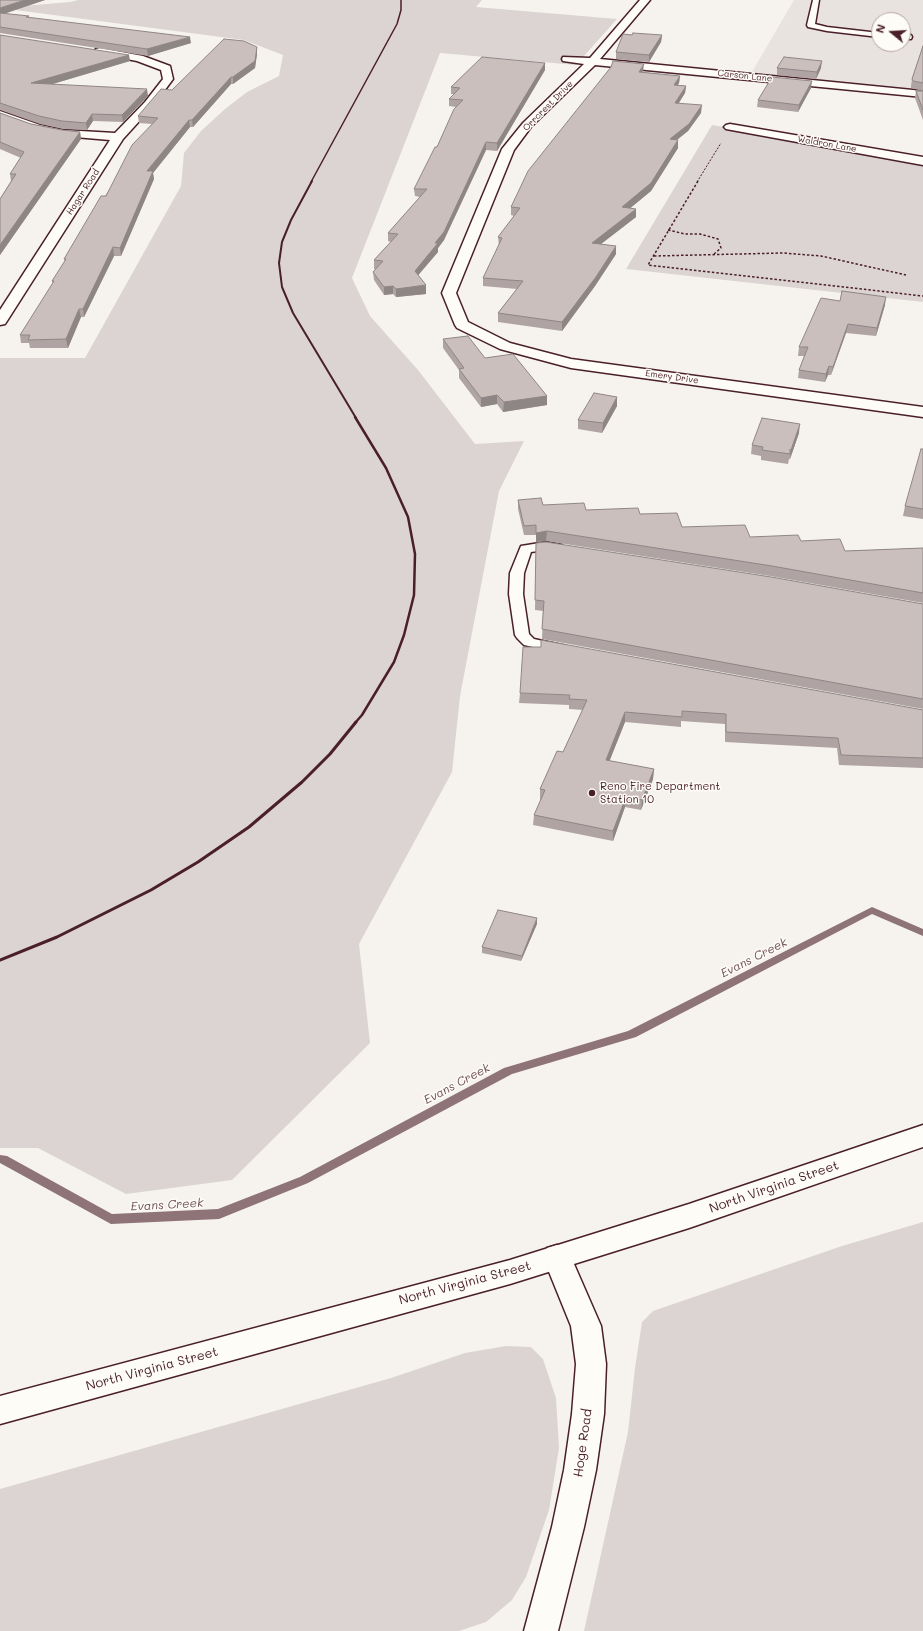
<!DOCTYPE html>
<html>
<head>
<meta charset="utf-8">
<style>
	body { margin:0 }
	#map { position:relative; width:923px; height:1631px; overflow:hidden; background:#f6f3ef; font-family:Mali,sans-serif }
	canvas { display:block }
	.north { position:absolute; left:871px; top:12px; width:40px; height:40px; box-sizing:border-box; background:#fdfcf7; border:1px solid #b5a4a5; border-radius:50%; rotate:288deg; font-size:11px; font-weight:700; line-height:16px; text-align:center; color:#4a1f2b }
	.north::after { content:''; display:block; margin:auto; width:14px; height:18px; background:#4a1f2b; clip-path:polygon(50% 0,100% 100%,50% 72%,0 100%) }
</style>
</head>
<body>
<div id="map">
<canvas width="923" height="1631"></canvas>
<div class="north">N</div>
</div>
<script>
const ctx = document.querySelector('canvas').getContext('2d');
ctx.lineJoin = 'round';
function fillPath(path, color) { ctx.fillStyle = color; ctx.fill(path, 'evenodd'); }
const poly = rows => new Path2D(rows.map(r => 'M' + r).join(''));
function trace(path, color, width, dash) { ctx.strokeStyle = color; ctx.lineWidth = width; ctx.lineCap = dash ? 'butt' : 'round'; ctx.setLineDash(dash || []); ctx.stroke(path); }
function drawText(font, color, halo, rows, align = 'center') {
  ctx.font = font + ' Mali,sans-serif'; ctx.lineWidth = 3; ctx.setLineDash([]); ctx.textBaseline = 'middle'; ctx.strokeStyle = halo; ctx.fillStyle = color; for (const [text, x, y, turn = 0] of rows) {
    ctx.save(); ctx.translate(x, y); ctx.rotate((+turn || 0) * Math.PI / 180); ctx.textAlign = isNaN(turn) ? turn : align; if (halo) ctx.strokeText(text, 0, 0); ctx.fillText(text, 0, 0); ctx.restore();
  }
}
const built = poly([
	[794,0,923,0,923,94,749,77],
	[879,20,903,20,903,44,879,44]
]);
const green = poly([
	[78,0,482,0,476,7,617,19,576,65,440,53,352,278,370,316,418,370,475,444,524,441,499,491,460,696,452,772,359,944,370,1043,232,1180,126,1194,38,1148,0,1148,0,358,85,358,181,186,184,153,201,131,225,109,247,92,279,76,283,55,244,40,0,8,70,2],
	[712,125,923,161,923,302,626,269],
	[923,1222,923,1631,584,1631,628,1432,635,1368,642,1322,653,1311,842,1246],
	[506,1346,531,1347,543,1359,556,1398,559,1448,549,1510,526,1577,512,1600,486,1622,459,1631,0,1631,0,1489,391,1378,465,1353]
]);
const stream = poly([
	[872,907,923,929,923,936,872,914,636,1037,512,1074,308,1183,219,1219,111,1224,0,1163,0,1155,7,1156,112,1214,218,1209,300,1177,504,1068,628,1031,872,907]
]);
const pathFar1 = poly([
	[697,182,721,143]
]);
const path = poly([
	[698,181,648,265,923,296],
	[668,230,685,234,700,234,718,239,721,248,714,254],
	[654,256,783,253,821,256,906,275]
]);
const lane = poly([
	[813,0,819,0,815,24,827,27,879,33,879,37,827,31,808,27,807,25,813,0],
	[903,35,911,35,912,37,911,39,903,39,903,35],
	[546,542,562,545,564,548,562,551,557,552,546,550,531,552,524,573,523,594,529,634,534,639,566,646,568,649,566,652,561,653,524,645,517,638,515,635,509,594,510,573,521,546,546,542]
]);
const street = poly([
	[640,0,650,0,600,59,923,91,923,97,595,65,531,127,514,150,456,293,468,322,510,343,571,359,923,407,923,417,571,368,500,349,457,328,455,325,442,293,502,149,523,123,584,64,563,61,562,59,563,57,590,58,640,0],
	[100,48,143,56,170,66,173,79,153,106,123,139,7,321,5,324,0,325,0,310,110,140,63,136,33,130,0,118,0,111,40,125,63,130,115,133,145,102,163,79,161,70,137,61,96,53,95,51,96,49,100,48],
	[730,124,923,157,923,165,726,129,724,127,726,125,730,124],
	[557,1245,567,1248,601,1326,606,1364,604,1414,596,1470,584,1527,558,1631,524,1631,552,1527,564,1470,572,1414,576,1364,571,1326,543,1257,547,1248,557,1245]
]);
const primary = poly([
	[923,1125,923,1147,689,1228,510,1284,0,1424,0,1396,510,1260,689,1204,923,1125]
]);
const railFar3 = poly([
	[311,182,397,24,401,10,401,0]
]);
const railFar2 = poly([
	[312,181,291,220,282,242,279,263,282,287,293,313,356,418]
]);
const railFar1 = poly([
	[355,723,362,715,394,662,404,635,414,595,415,554,408,517,386,468,355,417]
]);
const rail = poly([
	[0,960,57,937,151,890,198,862,249,827,302,782,330,754,356,722]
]);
const wall = poly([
	[0,0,45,0,4,14,191,43,148,56,0,33],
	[0,35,130,61,53,84,148,96,123,122,93,121,87,130,63,129,40,124,0,110],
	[632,35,662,35,661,42,649,62,616,59,616,52],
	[923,46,923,91,911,88,911,86,912,79],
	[257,54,255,68,233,84,231,84,193,127,190,127,153,173,154,179,121,256,114,256,84,317,81,317,68,348,30,348,29,343,21,343,20,335,53,284,52,281,65,262,64,259,152,124,139,123,138,116,172,90],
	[545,63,545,70,497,151,486,150,444,240,438,248,438,252,418,275,426,294,396,297,393,294,384,295,374,280,373,272,376,269,374,269,374,260,391,242,388,241,388,233,420,197,415,196,414,189,437,147,456,107,449,106,449,99,454,94,451,94,451,87],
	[777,68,821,68,816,79,777,75],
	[643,71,643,72,680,76,679,83,678,85,686,86,685,93,679,103,701,113,688,131,677,140,678,148,651,191,630,208,636,217,601,244,616,254,595,286,562,331,498,322,498,313,517,289,483,286,483,278,499,246,498,237,514,216,511,215,511,207],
	[811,88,798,112,757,107,758,100],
	[916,91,923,91,923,120,915,98],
	[0,113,31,124,62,130,80,132,81,139,0,255,0,199,11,181,10,174,21,158,0,149],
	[840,301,885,305,876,336,846,333,831,375,828,375,825,382,798,378,799,370,804,356,798,356,799,347],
	[443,339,485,358,547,396,547,405,503,412,497,404,481,407,459,378,459,370,443,348],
	[617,397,617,406,602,433,578,429,578,420],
	[799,433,790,459,789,459,788,464,761,460,761,456,751,454,752,445],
	[923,449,923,519,903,516,905,506],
	[518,500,543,505,586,510,640,514,682,527,750,537,801,541,845,551,923,548,923,603,770,576,546,541,536,542,536,535,524,535,518,509],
	[536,543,923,604,923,709,542,639,543,611,535,610],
	[520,693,923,710,923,768,839,765,837,748,725,742,725,724,681,721,681,727,625,722,609,761,654,769,653,779,641,810,625,807,613,841,533,825,534,815,541,800,540,800,540,789,563,752,583,710,569,709,569,705,519,703],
	[537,924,521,961,482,953,482,947]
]);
const shadedWall = poly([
	[25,0,45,0,0,15,0,8],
	[662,35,661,42,649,62,649,55],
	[190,37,191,43,148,56,147,49],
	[257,47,257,54,255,68,233,84,233,77],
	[129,55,130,61,32,90,31,83],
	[822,61,821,68,816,79,817,72],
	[545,63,545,70,497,151,497,143],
	[644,64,643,71,638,79,639,72],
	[680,76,679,83,673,92,674,85],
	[231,77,231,84,193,127,192,120],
	[812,81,811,88,798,112,799,105],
	[686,86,685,93,674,110,675,103],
	[147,89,148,96,123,122,122,115],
	[702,105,701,113,688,131,669,146,670,139],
	[92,114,93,121,87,130,86,123],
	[189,120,190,127,153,173,154,179,121,256,120,248,147,171],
	[80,132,81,139,0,255,0,245],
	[678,140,678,148,651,191,622,215,622,207],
	[486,142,486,150,444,240,438,248,438,252,415,279,415,271],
	[636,209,636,217,592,251,592,243],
	[616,246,616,254,595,286,562,331,562,322],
	[113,247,114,256,84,317,83,309],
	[426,285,426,294,396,297,396,289],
	[393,286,393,294,384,295,384,287],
	[886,297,885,305,876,336,877,328],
	[79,309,81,317,68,348,66,339],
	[848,324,846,333,831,375,833,367],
	[829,366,828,375,825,382,826,374],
	[497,395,497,404,481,407,481,398],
	[547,396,547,405,503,412,504,402],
	[617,397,617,406,602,433,603,423],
	[800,424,799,433,790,459,791,450],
	[547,531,546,541,536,542,536,533],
	[625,712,625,722,606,770,606,760],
	[654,769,653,779,641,810,642,800],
	[626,797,625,807,613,841,613,831],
	[537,918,537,924,521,961,522,956]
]);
const building = poly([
	[0,0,25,0,0,8,0,0],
	[0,13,29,16,26,17,190,37,147,49,0,27,0,13],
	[633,33,662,35,649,55,616,52,623,34,632,35,633,33],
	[0,35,129,55,31,83,147,89,122,115,92,114,86,123,62,121,39,116,0,103,0,35],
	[224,39,244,41,257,47,255,61,233,77,231,77,192,120,189,120,147,171,153,171,120,248,113,247,83,309,79,309,66,339,28,340,30,335,20,335,54,281,52,281,66,259,64,259,101,196,106,196,132,145,158,118,138,116,161,89,172,90,224,39],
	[923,46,923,83,913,81,912,79,923,46],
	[482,57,545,63,497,143,486,142,444,232,435,243,438,243,415,271,426,285,396,289,393,286,384,287,373,272,383,261,374,260,398,234,388,233,427,189,414,189,435,147,437,147,454,109,463,100,449,99,460,88,451,87,482,57],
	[784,57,822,61,817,72,777,68,784,57],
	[613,61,644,64,639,72,680,76,674,85,686,86,675,103,702,105,689,124,670,139,678,140,651,183,622,207,636,209,592,243,616,246,596,277,562,322,498,313,523,281,483,278,502,238,498,237,520,208,511,207,528,171,611,67,613,61],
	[772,77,812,81,799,105,758,100,772,77],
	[916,91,923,91,923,110,916,91],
	[0,113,31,124,62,130,80,132,0,245,0,199,16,174,10,174,24,152,0,142,0,113],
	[842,291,886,297,877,328,848,324,833,367,829,366,826,374,799,370,808,347,799,347,821,298,840,301,842,291],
	[468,336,485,358,513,354,547,396,504,402,497,395,481,398,459,369,464,368,443,339,468,336],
	[594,393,617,397,603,423,578,420,594,393],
	[762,418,800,424,791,450,790,449,790,454,762,450,763,447,752,445,762,418],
	[921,449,923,449,923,509,905,506,921,449],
	[541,498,543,505,584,503,586,510,638,508,640,514,677,513,682,527,745,525,750,537,798,535,801,541,840,539,845,551,923,548,923,593,772,566,547,531,536,533,536,525,524,526,518,500,541,498],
	[546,542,771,577,923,604,923,699,542,629,544,601,535,600,536,543,546,542],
	[541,640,923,710,923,758,841,755,838,738,726,732,726,714,682,711,682,717,625,712,606,760,654,769,642,800,626,797,613,831,534,815,545,790,540,789,557,751,563,752,587,700,569,699,570,695,520,693,523,647,541,647,541,640],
	[498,910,537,918,522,956,482,947,498,910]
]);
const markers = [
	[592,793,4,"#4a1f2b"]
];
const farStreetnames = [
	["Carson Lane",745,76,6],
	["Orrcrest Drive",548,106,-45],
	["Waldron Lane",827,144,10],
	["Hagar Road",83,192,-57],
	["Emery Drive",672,377,8]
];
const poiNames = [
	["Reno Fire Department",600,787],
	["Station 10",600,800]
];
const waterNames = [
	["Evans Creek",754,958,-27],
	["Evans Creek",457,1084,-28],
	["Evans Creek",167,1205,-3]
];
const nearStreetnames = [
	["North Virginia Street",774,1187,-19],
	["North Virginia Street",465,1283,-15],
	["North Virginia Street",152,1369,-15],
	["Hoge Road",583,1443,-82]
];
fillPath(built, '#e9e3e0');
fillPath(green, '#dcd4d2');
fillPath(stream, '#8e7378');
trace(lane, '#4a1f2b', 3);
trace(street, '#4a1f2b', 3);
trace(primary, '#4a1f2b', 3);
trace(pathFar1, '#4a1f2b', 1, [2, 1.5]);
trace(path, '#4a1f2b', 1.5, [2.5, 2]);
fillPath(lane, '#fdfcf7');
fillPath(street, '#fdfcf7');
fillPath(primary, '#fdfcf7');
trace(railFar3, '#4a1f2b', 1.5);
trace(railFar2, '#4a1f2b', 2);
trace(railFar1, '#4a1f2b', 2.5);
trace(rail, '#4a1f2b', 3);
fillPath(wall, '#afa4a3');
fillPath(shadedWall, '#8e8685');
fillPath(building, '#cbbfbe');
trace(building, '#8e8685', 1);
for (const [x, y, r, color] of markers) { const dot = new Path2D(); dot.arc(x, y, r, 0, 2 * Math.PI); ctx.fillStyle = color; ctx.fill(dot); trace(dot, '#fdfcf7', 1.5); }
drawText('9px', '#4a1f2b', '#fdfcf7', farStreetnames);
drawText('11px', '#4a1f2b', '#fdfcf7', poiNames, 'left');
drawText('italic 12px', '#725058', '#fdfcf7', waterNames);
drawText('13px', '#4a1f2b', '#fdfcf7', nearStreetnames);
</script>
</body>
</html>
